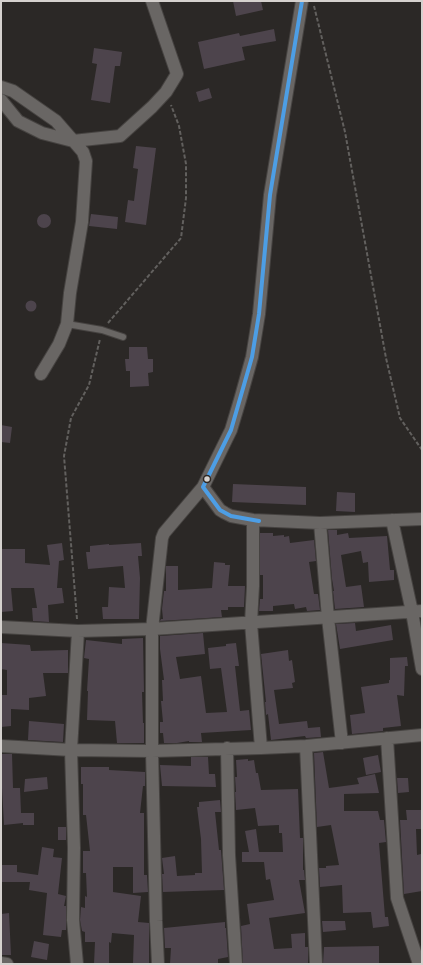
<!DOCTYPE html>
<html>
<head>
<meta charset="utf-8">
<style>
	body { margin:0 }
	#map { position:relative; width:423px; height:965px; overflow:hidden; background:#2b2826; font-family:Mulish,sans-serif }
	canvas { display:block }
	.frame { position:absolute; inset:0; border:2px solid #d5d1ce; pointer-events:none }
</style>
</head>
<body>
<div id="map">
<canvas width="423" height="965"></canvas>
<div class="frame"></div>
</div>
<script>
const ctx = document.querySelector('canvas').getContext('2d');
ctx.lineJoin = 'round';
function fillPath(path, color) { ctx.fillStyle = color; ctx.fill(path, 'evenodd'); }
const poly = rows => new Path2D(rows.map(r => 'M' + r).join(''));
function trace(path, color, width, dash) { ctx.strokeStyle = color; ctx.lineWidth = width; ctx.lineCap = dash ? 'butt' : 'round'; ctx.setLineDash(dash || []); ctx.stroke(path); }
const building = poly([
	[233,1,261,1,263,10,236,16],
	[274,29,276,41,242,47,245,60,204,69,198,42,239,33,240,36],
	[94,48,122,52,120,66,115,66,110,103,91,100,97,64,92,63],
	[209,88,212,98,199,102,196,92],
	[136,146,156,148,146,225,125,222,128,200,134,201,138,169,133,168],
	[91,214,118,217,117,229,89,226],
	'37 221a7 7 0 1 1 14 0a7 7 0 1 1-14 0Z',
	'25.5 306a5.5 5.5 0 1 1 11 0a5.5 5.5 0 1 1-11 0Z',
	[129,347,147,347,148,359,153,359,153,372,148,373,149,386,130,387,130,371,126,371,125,359,129,359],
	[1,425,12,427,10,443,1,442],
	[233,484,306,487,306,505,232,502],
	[337,492,355,493,355,512,336,511],
	[328,530,337,530,337,535,348,533,349,538,387,536,390,570,394,570,394,580,369,582,368,562,363,563,361,551,341,555,346,587,361,585,364,607,335,609,333,591,334,591,332,579],
	[260,533,273,533,273,536,284,535,284,537,289,536,290,543,314,540,316,561,309,562,314,594,318,594,320,610,307,611,306,607,295,609,294,604,273,606,273,611,259,611,260,599,263,599,263,575,260,575],
	[62,543,64,560,59,561,57,588,62,588,64,603,48,605,49,622,33,621,32,608,37,608,34,588,11,588,13,611,1,612,1,549,25,549,25,563,50,565,47,545],
	[141,543,142,556,138,556,140,578,139,619,103,619,102,607,108,607,109,587,125,588,123,566,88,569,86,552,90,552,90,546,109,544,109,545],
	[214,562,225,563,225,565,230,565,228,586,245,586,244,607,228,607,228,610,221,610,222,617,160,621,161,619,163,619,162,609,164,591,166,591,166,566,178,566,178,590,212,588],
	[355,623,356,631,391,625,393,640,340,649,336,624],
	[203,633,205,654,176,657,180,679,201,676,206,713,227,712,221,668,210,669,208,648,226,646,226,644,236,643,239,666,235,666,240,711,249,710,251,730,201,733,202,742,189,742,189,741,177,743,164,743,163,733,160,733,160,722,163,722,161,701,163,701,162,680,164,680,160,649,160,636],
	[143,638,144,692,142,692,143,723,144,723,144,743,117,743,115,721,87,720,88,691,87,691,89,659,84,658,86,640,122,644,122,639],
	[1,643,30,645,31,651,68,650,68,673,43,673,46,696,29,698,29,710,11,709,11,726,1,727,1,695,7,695,7,670,1,669],
	[288,650,289,661,292,660,295,682,292,683,293,688,274,690,279,724,307,721,308,728,320,727,321,737,306,738,305,736,271,740,268,714,266,715,265,702,266,702,261,654],
	[407,657,408,666,405,666,404,696,397,695,401,726,383,728,383,731,352,734,350,715,365,713,361,687,389,683,389,680,390,680,390,658],
	[29,721,64,724,63,742,28,740],
	[323,752,329,788,359,784,357,778,375,774,379,793,344,794,344,811,378,811,380,820,384,820,386,842,379,843,385,917,388,917,389,926,373,928,371,912,343,913,342,885,320,887,319,868,326,868,326,866,339,865,331,825,317,827,314,753],
	[1,754,12,754,13,788,20,788,21,813,34,813,34,825,23,825,23,823,4,825,2,788,1,788],
	[378,755,381,772,366,775,363,758],
	[191,757,208,757,209,774,215,774,216,787,162,786,160,765,191,766],
	[248,759,248,761,254,760,256,773,258,773,261,790,298,789,300,838,303,838,303,870,304,870,305,880,299,880,305,913,269,918,274,949,292,948,291,934,305,933,305,947,308,947,308,964,243,964,241,926,250,924,247,904,274,900,270,879,266,880,264,862,242,862,242,852,249,852,245,831,256,829,259,852,283,852,282,833,279,833,279,825,258,826,255,808,236,810,235,792,236,792,235,777,237,777,236,760],
	[81,767,109,767,109,770,145,772,145,786,143,786,140,813,144,813,144,875,147,875,148,892,133,893,133,867,113,867,113,892,141,896,138,922,149,923,149,964,133,964,134,935,112,933,111,943,109,942,109,964,94,964,95,942,85,942,85,932,82,931,80,920,81,907,85,908,85,896,87,897,86,873,83,873,83,851,90,851,86,815,83,815,83,784,81,784],
	[47,777,48,789,24,792,25,779],
	[397,778,408,778,409,792,398,793],
	[220,800,221,812,215,812,219,850,221,850,224,890,163,892,162,874,164,874,162,858,175,856,177,876,195,875,195,873,202,873,201,839,197,807,199,807,199,802],
	[406,810,422,810,422,829,416,829,417,855,421,854,422,891,404,894,400,820,407,820],
	[58,827,66,827,66,840,58,840],
	[42,847,54,849,53,857,62,858,58,894,66,896,64,906,66,906,66,930,62,930,61,937,43,935,47,893,29,890,30,882,1,882,1,865,17,865,17,872,38,875],
	[9,913,11,955,1,955,1,914],
	[322,921,345,921,346,930,323,932],
	[225,922,225,928,226,928,228,957,218,959,218,964,170,964,171,948,165,948,164,928],
	[34,941,49,944,47,960,31,957],
	[379,946,379,963,323,964,324,947]
]);
const path = poly([
	[314,6,345,132,386,358,400,418,422,450],
	[108,323,181,238,186,198,186,164,179,126,171,105],
	[77,619,64,456,71,418,89,385,100,339]
]);
const service = poly([
	[67,324,102,330,123,337]
]);
const minor = poly([
	[302,1,270,195,259,314,252,357,240,400,231,430,203,487,220,510,225,513,231,516,253,520,320,523,422,519],
	[1,87,13,91,56,121,83,152,86,161,82,222,70,293,67,324,59,344,41,374],
	[1,100,18,121,42,133,73,141,120,136,152,107,166,92,177,74,152,1],
	[253,520,253,586,251,623,261,748],
	[392,520,412,612,422,669],
	[320,523,328,618,342,743],
	[1,627,78,631,152,629,422,611],
	[387,738,397,898,419,964],
	[1,746,71,750,152,751,261,748,306,746,422,735],
	[306,746,316,964],
	[227,748,229,855,236,964],
	[1,963,7,964],
	[77,964,73,920,74,848,71,750,78,631],
	[158,964,156,921,152,751,152,629,162,538,164,533,203,487]
]);
const bus1 = poly([
	[259,521,231,516,220,510,203,487,231,430,252,357,259,314,270,195,302,1]
]);
const markers = [
	[207,479,3.5,"#d5d1ce"]
];
fillPath(building, '#4d444c');
trace(service, '#464341', 8);
trace(minor, '#464341', 14);
trace(path, '#62605e', 2, [4, 2]);
trace(service, '#696664', 6);
trace(minor, '#696664', 12);
trace(bus1, '#4d9ee5', 4);
for (const [x, y, r, color] of markers) { const dot = new Path2D(); dot.arc(x, y, r, 0, 2 * Math.PI); ctx.fillStyle = color; ctx.fill(dot); trace(dot, '#2e2723', 1.5); }
</script>
</body>
</html>
